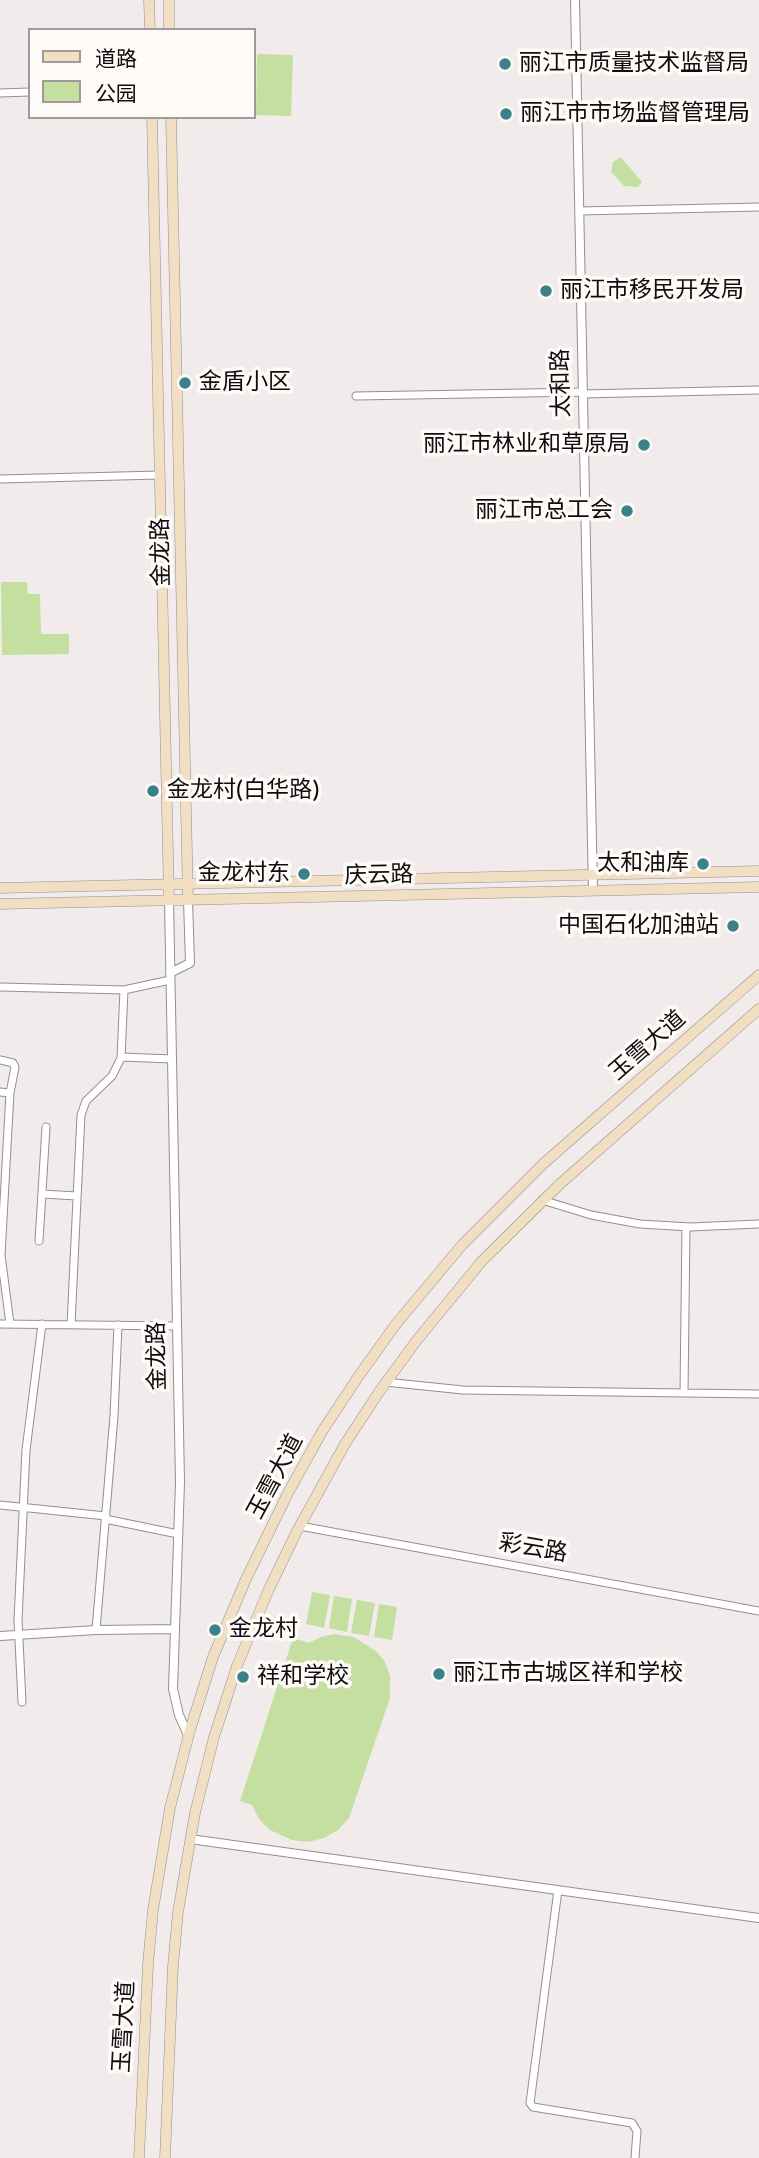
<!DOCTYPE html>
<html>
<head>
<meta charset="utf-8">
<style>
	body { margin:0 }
	#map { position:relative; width:759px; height:2158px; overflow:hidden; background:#f1eceb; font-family:"Varela Round","Noto Sans SC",sans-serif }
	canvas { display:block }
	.legend { position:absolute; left:28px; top:28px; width:228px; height:91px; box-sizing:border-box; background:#fefaf8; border:2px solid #9e9b9a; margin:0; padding:9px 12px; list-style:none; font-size:21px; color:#0e0c0c }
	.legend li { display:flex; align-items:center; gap:14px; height:35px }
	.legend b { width:35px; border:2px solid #9e9b9a }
</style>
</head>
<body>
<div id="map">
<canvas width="759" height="2158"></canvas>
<ul class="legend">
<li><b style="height:9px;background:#f1dec3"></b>道路</li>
<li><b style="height:19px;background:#c4df9f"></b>公园</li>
</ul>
</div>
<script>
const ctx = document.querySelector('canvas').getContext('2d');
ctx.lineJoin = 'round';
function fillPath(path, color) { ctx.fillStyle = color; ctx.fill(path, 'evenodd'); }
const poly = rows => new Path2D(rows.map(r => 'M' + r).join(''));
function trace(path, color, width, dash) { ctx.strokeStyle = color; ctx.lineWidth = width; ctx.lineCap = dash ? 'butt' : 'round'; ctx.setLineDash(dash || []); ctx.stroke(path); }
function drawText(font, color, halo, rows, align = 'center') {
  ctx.font = font + ' "Varela Round","Noto Sans SC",sans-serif'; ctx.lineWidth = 7; ctx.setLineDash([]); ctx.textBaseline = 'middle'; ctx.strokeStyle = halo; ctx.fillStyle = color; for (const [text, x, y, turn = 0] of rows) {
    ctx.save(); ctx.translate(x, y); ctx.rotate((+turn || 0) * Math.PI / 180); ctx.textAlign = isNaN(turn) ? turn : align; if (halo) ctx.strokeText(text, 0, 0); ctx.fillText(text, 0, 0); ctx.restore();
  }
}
const green = poly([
	[257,54,293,55,291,116,256,115],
	[621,157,642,182,638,187,624,186,611,172,613,162],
	[1,582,27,582,28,594,40,594,41,634,69,634,69,654,2,655],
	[312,1592,330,1595,324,1628,306,1624],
	[334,1596,352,1599,347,1632,329,1628],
	[357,1600,375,1603,369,1636,351,1633],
	[379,1604,397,1607,392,1640,374,1637],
	[334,1634,354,1637,377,1652,385,1662,390,1676,390,1698,349,1818,338,1830,324,1838,308,1842,292,1840,270,1830,259,1819,252,1805,240,1801,293,1638,309,1643,321,1637]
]);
const minor = poly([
	[0,93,30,92],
	[579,211,759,207],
	[582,394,759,390],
	[356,396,582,392],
	[0,479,160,475],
	[0,987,124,990,170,980],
	[121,1057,172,1059],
	[0,1060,13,1063,15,1067,10,1093],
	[0,1092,10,1093,1,1255,10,1324],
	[42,1194,77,1196],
	[542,1200,591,1215,640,1224,690,1227,759,1224],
	[39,1241,46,1127],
	[0,1324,176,1326],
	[71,1325,81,1115,86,1101,112,1076,121,1058,124,990],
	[385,1382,463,1390,759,1394],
	[684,1393,686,1227],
	[0,1505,106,1516],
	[105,1519,178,1534],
	[300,1526,759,1611],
	[96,1630,114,1416,118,1325],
	[22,1702,18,1620,26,1450,42,1324],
	[558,1890,530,2103,533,2107,632,2123,637,2131,635,2158]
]);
const tertiary = poly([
	[575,0,593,891],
	[169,900,180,1482,173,1689,179,1715,188,1735],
	[170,973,190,963,188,900],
	[0,1636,96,1630,174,1629],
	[190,1839,759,1918]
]);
const secondary = poly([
	[149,0,150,30],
	[169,0,169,30],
	[152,117,169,900],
	[171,117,188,900],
	[0,888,759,871],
	[0,904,759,887],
	[139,2158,148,1964,153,1910,170,1808,190,1730,213,1657,246,1579,289,1491,323,1430,358,1377,396,1324,463,1244,543,1164,759,975],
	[165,2158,173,1966,178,1912,195,1813,214,1737,237,1666,269,1589,296,1533,345,1444,379,1392,417,1340,482,1261,561,1183,759,1009]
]);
const markers = [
	[505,64,7,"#3a818a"],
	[506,114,7,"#3a818a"],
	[546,291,7,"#3a818a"],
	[185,383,7,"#3a818a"],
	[644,445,7,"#3a818a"],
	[627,511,7,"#3a818a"],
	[153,791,7,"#3a818a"],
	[703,864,7,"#3a818a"],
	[304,874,7,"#3a818a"],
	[733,926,7,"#3a818a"],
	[215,1630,7,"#3a818a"],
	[439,1674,7,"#3a818a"],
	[243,1677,7,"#3a818a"]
];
const poiNames = [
	["丽江市质量技术监督局",519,64],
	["丽江市市场监督管理局",520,114],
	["丽江市移民开发局",560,291],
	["金盾小区",199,383],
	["丽江市林业和草原局",630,445,"right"],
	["丽江市总工会",613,511,"right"],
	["金龙村(白华路)",167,791],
	["太和油库",689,864,"right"],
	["金龙村东",290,874,"right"],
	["中国石化加油站",719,926,"right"],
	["金龙村",229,1630],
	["丽江市古城区祥和学校",453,1674],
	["祥和学校",257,1677]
];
const streetNames = [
	["太和路",562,383,-91],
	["金龙路",162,552,-91],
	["庆云路",379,876,-1],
	["玉雪大道",648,1046,-41],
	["金龙路",158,1356,-91],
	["玉雪大道",276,1477,-62],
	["彩云路",533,1549,10],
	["玉雪大道",125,2027,-87]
];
fillPath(green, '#c4df9f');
trace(minor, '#938f8d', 9);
trace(tertiary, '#938f8d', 10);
trace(secondary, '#938f8d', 11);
trace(minor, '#fff', 7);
trace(tertiary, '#fff', 8);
trace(secondary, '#f1dec3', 10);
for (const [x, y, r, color] of markers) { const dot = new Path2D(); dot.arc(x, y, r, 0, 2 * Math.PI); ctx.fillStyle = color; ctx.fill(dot); trace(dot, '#fefaf8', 2.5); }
drawText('23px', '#0e0c0c', '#fefaf8', poiNames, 'left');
drawText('23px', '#0e0c0c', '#fefaf8', streetNames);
</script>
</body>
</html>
